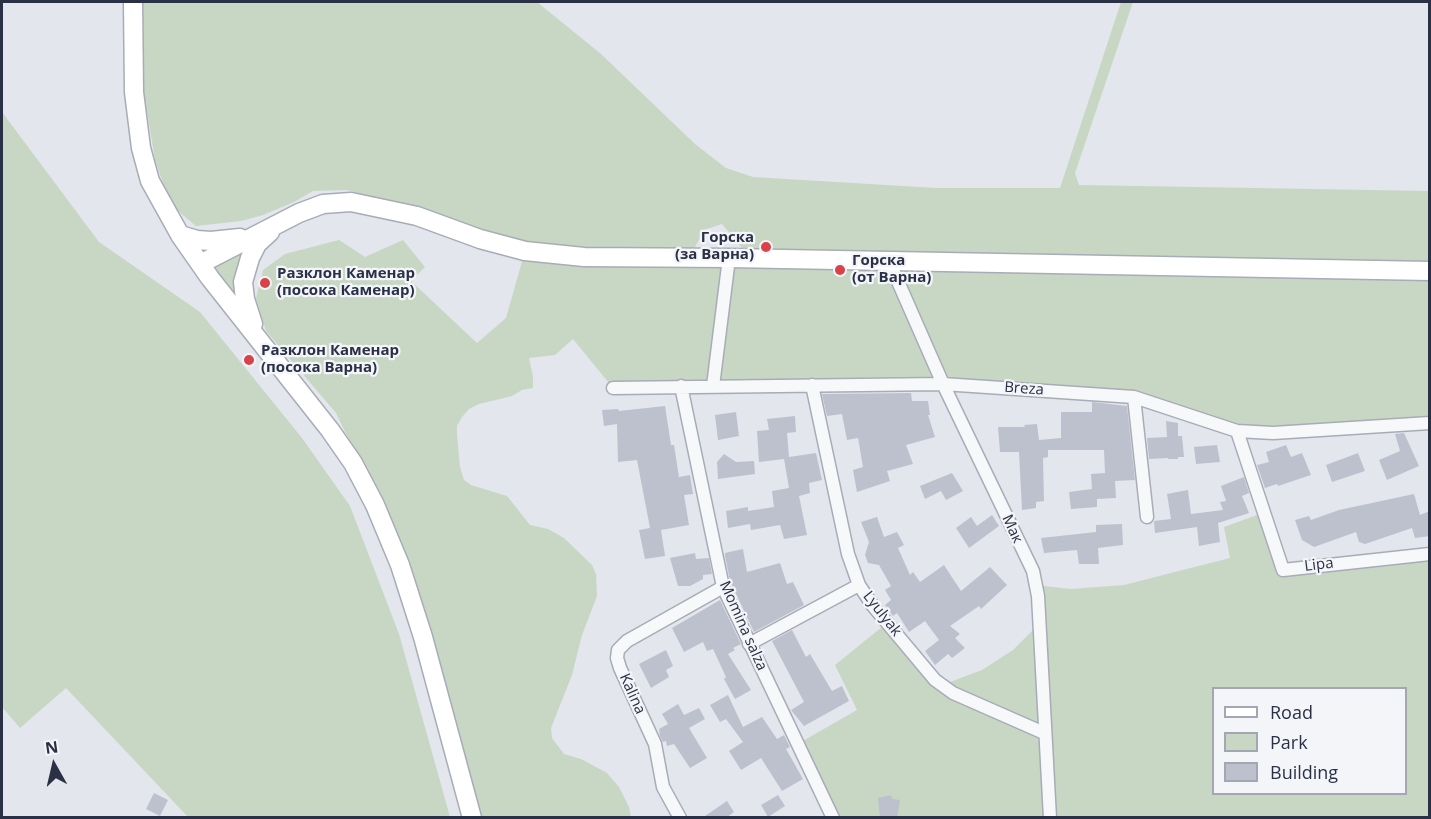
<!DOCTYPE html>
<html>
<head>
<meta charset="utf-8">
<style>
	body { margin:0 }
	#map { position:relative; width:1431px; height:819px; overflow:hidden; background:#e3e6ec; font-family:"Open Sans",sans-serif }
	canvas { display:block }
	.frame { position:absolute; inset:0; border:3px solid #2a3146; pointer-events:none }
	.legend { position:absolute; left:1212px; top:687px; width:195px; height:108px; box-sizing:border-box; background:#f4f5f9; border:2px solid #a3a7b1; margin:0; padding:8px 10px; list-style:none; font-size:18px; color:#2a3146 }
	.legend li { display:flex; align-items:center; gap:12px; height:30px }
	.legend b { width:30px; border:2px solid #a3a7b1 }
	.north { position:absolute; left:24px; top:735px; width:60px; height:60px; -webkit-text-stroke:4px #f4f5f9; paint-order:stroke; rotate:352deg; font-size:16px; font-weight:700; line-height:24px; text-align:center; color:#2a3146 }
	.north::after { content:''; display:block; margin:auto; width:21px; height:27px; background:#2a3146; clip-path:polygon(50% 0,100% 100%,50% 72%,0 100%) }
</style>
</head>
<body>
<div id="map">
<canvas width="1431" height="819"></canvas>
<div class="frame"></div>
<ul class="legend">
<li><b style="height:8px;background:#fff"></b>Road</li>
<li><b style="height:16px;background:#c7d7c4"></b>Park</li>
<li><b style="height:16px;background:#bdc1cd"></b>Building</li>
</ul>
<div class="north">N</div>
</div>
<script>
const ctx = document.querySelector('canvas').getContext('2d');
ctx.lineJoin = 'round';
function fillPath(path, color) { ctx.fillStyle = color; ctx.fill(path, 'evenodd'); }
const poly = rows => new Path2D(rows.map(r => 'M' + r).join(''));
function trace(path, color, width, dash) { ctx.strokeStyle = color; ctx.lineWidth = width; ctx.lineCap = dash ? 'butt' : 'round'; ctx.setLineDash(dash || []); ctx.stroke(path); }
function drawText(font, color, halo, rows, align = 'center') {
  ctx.font = font + ' "Open Sans",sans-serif'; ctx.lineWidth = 4.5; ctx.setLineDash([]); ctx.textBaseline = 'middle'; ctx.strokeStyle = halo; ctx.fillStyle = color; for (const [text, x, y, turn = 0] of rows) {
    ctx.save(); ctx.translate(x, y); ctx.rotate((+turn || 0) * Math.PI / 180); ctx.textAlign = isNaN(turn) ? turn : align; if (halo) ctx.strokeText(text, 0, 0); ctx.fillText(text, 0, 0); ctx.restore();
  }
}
const green = poly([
	[142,2,537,2,601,54,695,144,726,168,753,177,936,188,1060,188,1121,2,1133,2,1075,173,1079,185,1429,191,1429,264,743,249,722,224,704,230,693,251,627,251,514,243,406,206,347,190,313,191,294,202,263,215,241,221,196,226,178,211,166,192,155,160,139,62],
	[2,112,99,242,200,312,302,438,350,506,399,634,450,817,188,817,66,688,20,728,2,707],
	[239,238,250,258,256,334,210,278,197,240],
	[339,240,365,257,403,240,425,267,411,281,477,343,506,318,525,251,1429,271,1429,421,1237,431,1124,396,943,384,613,388,573,339,555,355,529,358,533,377,533,388,522,390,512,396,479,404,469,409,462,417,457,426,457,435,460,467,464,480,471,485,507,496,530,525,548,529,564,538,592,565,596,574,597,596,582,635,572,675,551,728,552,738,564,754,581,759,607,773,619,787,629,807,631,817,481,817,410,566,336,413,266,331,256,298,263,270,285,254],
	[1260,514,1279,568,1429,558,1429,817,839,817,801,742,857,710,835,665,882,627,932,684,950,682,982,670,1013,650,1043,620,1043,586,1071,589,1124,585,1230,558,1224,527],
	[1214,688,1406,688,1406,794,1214,794]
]);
const building = poly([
	[911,393,912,401,928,401,930,415,928,415,935,437,906,445,913,464,887,471,890,481,857,492,853,470,863,467,858,438,847,440,842,414,827,416,822,394],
	[1092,402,1127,406,1135,480,1115,481,1116,498,1097,499,1097,507,1071,509,1069,492,1092,489,1091,474,1105,473,1104,450,1048,450,1048,457,1043,458,1044,501,1036,502,1036,508,1022,510,1019,452,1000,452,998,427,1025,427,1024,425,1037,424,1039,440,1061,438,1061,412,1092,412],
	[665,406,671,445,674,445,679,477,690,475,693,494,684,495,689,525,661,530,665,556,645,559,639,530,650,528,637,460,618,462,617,424,604,426,602,410,618,409,619,411],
	[736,412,739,436,718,440,715,415],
	[795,416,796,432,787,433,789,457,816,453,822,480,809,483,810,493,799,496,807,535,784,539,780,525,751,530,750,524,728,528,726,511,748,507,748,511,774,507,772,491,789,488,784,459,759,462,757,431,769,430,767,419],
	[1166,421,1178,423,1178,436,1182,436,1184,457,1178,457,1178,459,1168,459,1168,458,1149,459,1147,438,1167,437],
	[1404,433,1419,466,1387,480,1379,460,1400,451,1395,434],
	[1217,445,1220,462,1196,464,1194,447],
	[1286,445,1291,457,1302,453,1311,475,1278,486,1277,484,1265,488,1257,465,1269,462,1266,452],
	[1358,453,1365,471,1332,482,1326,465],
	[724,454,736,462,754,461,755,474,718,479,717,462],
	[952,473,963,491,946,500,941,491,925,499,920,486],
	[1244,477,1249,493,1242,496,1249,513,1218,523,1220,542,1199,546,1197,527,1155,533,1154,521,1171,519,1167,494,1188,490,1191,514,1223,510,1220,502,1226,501,1221,486],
	[1414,494,1420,515,1430,511,1430,536,1415,538,1412,528,1365,544,1359,542,1356,532,1314,547,1302,540,1295,520,1309,516,1311,520,1339,510],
	[992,515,999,526,969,548,956,528,971,517,977,526],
	[877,517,884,537,897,532,904,545,898,548,910,575,913,572,920,582,944,565,961,591,990,567,1007,585,981,609,979,606,950,626,960,634,955,638,965,648,952,658,948,654,935,665,925,651,939,640,925,621,909,632,897,613,893,616,885,605,891,600,885,590,891,586,879,565,868,563,865,555,869,542,861,522],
	[1122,524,1123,545,1098,548,1099,564,1079,564,1077,550,1044,553,1041,538,1096,532,1096,525],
	[743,549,747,572,780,563,787,584,793,582,804,605,754,632,730,581,725,556,725,553],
	[695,553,696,559,709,558,712,574,703,575,703,579,690,586,678,586,670,558],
	[720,600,741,644,733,648,735,650,728,654,751,690,735,699,724,679,726,677,713,649,707,651,703,642,684,652,672,628],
	[792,630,806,657,810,654,832,691,842,686,849,701,804,726,791,710,804,702,772,641],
	[666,650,673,666,666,670,669,677,651,688,639,664],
	[728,695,743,727,762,717,777,739,784,735,790,747,786,749,803,779,782,791,761,758,741,770,729,751,743,742,726,719,720,722,710,705],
	[678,704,684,715,699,708,705,719,689,728,707,758,690,768,674,744,667,746,666,741,663,742,660,736,659,729,668,724,662,714],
	[154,793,168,800,160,816,146,809],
	[778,795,785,806,768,817,761,805],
	[891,795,892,799,900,800,897,818,880,818,878,798],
	[727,801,734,812,726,818,702,818]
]);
const street = poly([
	[889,261,943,384,1033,571,1038,596,1050,818],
	[812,385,848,554,859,585,873,606,935,680,953,693,1044,733],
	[681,386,723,587,833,818],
	[713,386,729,258],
	[613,388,943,384,1134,397,1237,431,1273,433,1430,423],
	[1134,397,1147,517],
	[1237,431,1283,570,1430,554],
	[749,644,859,585],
	[680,818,663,787,655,744,620,668,617,658,618,650,627,641,723,587]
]);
const secondary = poly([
	[133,2,134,92,141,148,150,181,180,235,210,278,330,430,353,463,375,505,400,565,423,637,472,818],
	[180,235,197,240,211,241,240,238],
	[200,264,299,213,323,204,351,202,417,216,480,239,525,251,584,257,729,258,1430,271],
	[253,324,245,299,243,282,250,258,257,244,270,232]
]);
const markers = [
	[766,247,6,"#d84249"],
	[840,270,6,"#d84249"],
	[265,283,6,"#d84249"],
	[249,360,6,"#d84249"]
];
const poiNames = [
	["Горска",754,238,"right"],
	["(за Варна)",754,255,"right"],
	["Горска",852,261],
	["(от Варна)",852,278],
	["Разклон Каменар",277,274],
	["(посока Каменар)",277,291],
	["Разклон Каменар",261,351],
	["(посока Варна)",261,368]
];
const streetNames = [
	["Breza",1024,389,4],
	["Мак",1012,529,65],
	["Lipa",1319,565,-7],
	["Lyulyak",882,614,52],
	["Momina salza",743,626,66],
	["Kalina",632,694,66]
];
fillPath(green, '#c7d7c4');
fillPath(building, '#bdc1cd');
trace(street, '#a8acb7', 15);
trace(secondary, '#a8acb7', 21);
trace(street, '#f7f8fa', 12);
trace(secondary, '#fff', 18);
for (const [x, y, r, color] of markers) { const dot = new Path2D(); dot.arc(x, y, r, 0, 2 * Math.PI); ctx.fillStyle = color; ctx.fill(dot); trace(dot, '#f4f5f9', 2); }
drawText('bold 15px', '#2a3146', '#f4f5f9', poiNames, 'left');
drawText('15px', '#2a3146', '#f4f5f9', streetNames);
</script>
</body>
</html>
